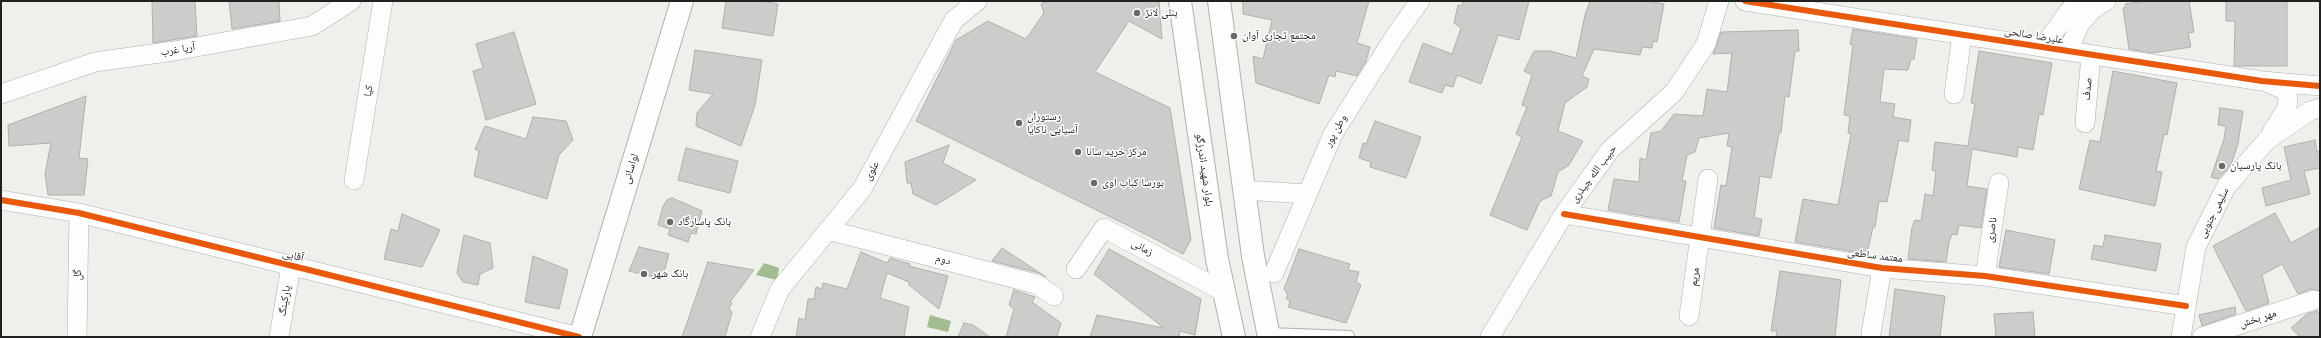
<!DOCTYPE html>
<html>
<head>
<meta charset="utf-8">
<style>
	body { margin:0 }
	#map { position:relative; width:2321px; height:338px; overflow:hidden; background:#eef0ec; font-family:Poppins,sans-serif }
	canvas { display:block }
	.frame { position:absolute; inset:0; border:2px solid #212220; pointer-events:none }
</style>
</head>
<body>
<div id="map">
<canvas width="2321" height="338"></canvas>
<div class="frame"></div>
</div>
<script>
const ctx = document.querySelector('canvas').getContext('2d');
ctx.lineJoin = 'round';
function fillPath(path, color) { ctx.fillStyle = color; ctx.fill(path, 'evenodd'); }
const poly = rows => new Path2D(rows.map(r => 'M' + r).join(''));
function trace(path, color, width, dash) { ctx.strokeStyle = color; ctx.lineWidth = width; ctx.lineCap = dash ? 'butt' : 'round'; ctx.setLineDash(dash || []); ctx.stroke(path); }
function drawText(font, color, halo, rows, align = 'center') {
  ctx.font = font + ' Poppins,"Noto Naskh Arabic",sans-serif'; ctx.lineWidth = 3; ctx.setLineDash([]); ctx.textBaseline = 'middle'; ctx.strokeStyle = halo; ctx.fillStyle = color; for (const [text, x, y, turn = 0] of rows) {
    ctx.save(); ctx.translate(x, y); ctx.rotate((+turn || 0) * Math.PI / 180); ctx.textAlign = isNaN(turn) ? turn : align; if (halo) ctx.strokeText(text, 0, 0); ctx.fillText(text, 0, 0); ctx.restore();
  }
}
const water = poly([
	[764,263,779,268,777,280,756,275],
	[930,315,951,321,948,332,927,327]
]);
const building = poly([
	[152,1,195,1,197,36,153,43,152,1],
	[229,1,279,1,280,21,232,29,229,1],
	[726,1,762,1,778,4,773,36,722,28,726,1],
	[1048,1,1159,1,1162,39,1129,21,1095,72,1170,108,1191,240,1183,254,1151,237,916,121,956,40,988,21,1026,39,1044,13,1041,4,1048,1],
	[1243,1,1369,1,1357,43,1370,47,1366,61,1357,76,1336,71,1335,77,1329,75,1319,104,1256,83,1253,56,1263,59,1272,20,1243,14,1243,1],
	[1463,1,1529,1,1519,40,1498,35,1481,84,1457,75,1453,87,1445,85,1442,93,1409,82,1423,43,1452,54,1461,28,1454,23,1458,5,1462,6,1463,1],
	[1590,1,1646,1,1664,4,1657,42,1653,41,1652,48,1642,47,1640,55,1594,49,1582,76,1589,79,1587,87,1565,103,1558,131,1583,141,1569,165,1558,172,1551,196,1540,201,1527,230,1490,215,1522,137,1516,134,1527,107,1522,105,1532,75,1524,71,1534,51,1550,51,1576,58,1585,15,1590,1],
	[2147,1,2189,1,2194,32,2188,33,2191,47,2152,53,2129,49,2123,8,2126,7,2125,4,2147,1],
	[2226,1,2287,1,2287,66,2234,66,2235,21,2226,21,2226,1],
	[1853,29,1917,39,1914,59,1911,59,1908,70,1884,69,1880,102,1895,104,1893,117,1911,120,1908,142,1899,140,1887,202,1879,201,1875,227,1873,227,1867,254,1795,242,1803,199,1838,205,1851,134,1848,133,1850,116,1844,115,1853,45,1850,44,1853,29],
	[1798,30,1799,51,1795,51,1789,97,1785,96,1781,133,1779,133,1771,178,1760,176,1754,218,1762,219,1759,236,1714,228,1721,185,1726,186,1732,147,1727,146,1729,133,1699,138,1695,152,1687,155,1682,181,1686,181,1679,222,1608,210,1614,179,1639,182,1640,158,1646,160,1651,133,1661,131,1674,114,1703,116,1707,89,1727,92,1732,53,1713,54,1721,32,1798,30],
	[514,32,536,104,486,120,473,71,483,68,476,44,514,32],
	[695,50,762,60,755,105,741,146,696,126,697,113,713,94,689,90,695,50],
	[1979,51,2052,63,2043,115,2039,114,2033,150,2018,147,2017,157,1972,149,1967,186,1987,189,1981,228,1959,225,1957,235,1952,234,1949,242,1946,262,1908,259,1912,227,1915,220,1921,221,1925,194,1933,196,1936,171,1932,170,1935,142,1968,146,1975,104,1971,103,1979,51],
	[2113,71,2177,83,2167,135,2164,134,2156,171,2162,172,2155,206,2079,189,2090,140,2100,142,2113,71],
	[86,96,79,158,88,159,84,195,48,195,45,174,51,143,9,146,8,125,86,96],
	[2220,108,2243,111,2238,144,2231,165,2218,179,2211,177,2224,139,2226,126,2218,125,2220,108],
	[533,117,566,121,573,140,559,155,547,199,474,176,479,151,475,149,485,126,526,139,533,117],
	[1375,121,1421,137,1406,178,1370,167,1371,162,1359,158,1363,143,1366,144,1375,121],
	[2315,140,2317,152,2320,151,2320,168,2304,171,2310,194,2266,206,2262,188,2291,180,2284,147,2315,140],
	[949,145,943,163,976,180,936,205,913,194,911,183,907,183,905,162,949,145],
	[686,148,738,161,730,193,678,180,686,148],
	[672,198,702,211,696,234,691,233,688,242,668,235,670,229,658,225,663,206,667,200,672,198],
	[2275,213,2291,243,2320,227,2320,291,2311,289,2298,294,2282,264,2262,275,2269,303,2246,311,2213,246,2275,213],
	[402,214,440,230,422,267,384,259,391,229,398,231,402,214],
	[2006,230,2055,240,2049,274,1999,267,2006,230],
	[464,235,490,243,493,268,480,274,478,285,463,282,457,273,464,235],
	[2105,235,2161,244,2156,271,2091,259,2094,245,2103,247,2105,235],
	[639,247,669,254,662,279,629,271,639,247],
	[1002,248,1046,277,1039,273,992,261,1002,248],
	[1109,249,1201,299,1195,335,1180,331,1179,337,1090,337,1097,315,1164,328,1094,274,1109,249],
	[1299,249,1350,264,1348,270,1359,272,1356,282,1361,285,1346,323,1288,307,1290,302,1286,298,1288,295,1284,289,1299,249],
	[861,252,887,263,890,258,910,264,909,266,948,276,939,309,909,285,909,282,887,273,880,298,909,307,904,337,796,337,799,318,805,320,808,299,814,299,816,287,822,289,823,283,847,289,861,252],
	[533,256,568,270,559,309,525,302,533,256],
	[708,262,754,270,730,302,732,303,729,309,732,312,725,337,682,337,708,262],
	[1780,271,1841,280,1835,337,1776,337,1777,331,1771,331,1780,271],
	[1895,289,1945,296,1940,337,1889,337,1895,289],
	[1014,290,1035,297,1032,302,1061,323,1057,337,1006,337,1014,309,1009,305,1014,290],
	[2235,307,2236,314,2202,326,2199,315,2235,307],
	[2317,311,2320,314,2320,337,2300,337,2291,328,2307,314,2317,311],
	[2033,312,2035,335,2031,337,1996,337,1994,314,2033,312],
	[964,323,973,325,990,337,958,337,964,323]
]);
const service = poly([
	[1268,333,1349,336]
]);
const minor = poly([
	[1745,1,2262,81,2320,86],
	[2043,47,2069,11,2080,1],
	[2068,51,2080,24,2093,9,2106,1],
	[2268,83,2285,90,2288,97,2287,108,2272,132],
	[1,94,95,62,174,51,312,26,351,1],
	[1954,94,1962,35],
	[2085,123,2091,55],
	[354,180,383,1],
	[1244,190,1307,194],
	[1,200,79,213,579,337],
	[1564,214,1882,268,1985,276,2186,306],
	[828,230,1036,284,1054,296],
	[1076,269,1104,228,1224,292],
	[1274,273,1333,134,1397,33,1420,1],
	[1985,276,1999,183],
	[1689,316,1708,179],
	[1871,334,1882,268],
	[77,337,79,213],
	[279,337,291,266],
	[760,337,780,289,862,189,954,20,977,1],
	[1490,337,1564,214,1610,150,1674,92,1706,44,1719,1],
	[2181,337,2196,247,2226,187,2267,140,2310,111,2320,108],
	[2202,337,2314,300]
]);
const secondary = poly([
	[580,337,682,1]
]);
const primary = poly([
	[1180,1,1217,259,1234,337],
	[1219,1,1253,256,1269,337]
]);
const cycleway = poly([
	[1745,1,2262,81,2320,86],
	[1,200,79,213,579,337],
	[1564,214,1882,268,1985,276,2186,306]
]);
const markers = [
	[1137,13,4,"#696a67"],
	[1234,36,4,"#696a67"],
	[1019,123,4,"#696a67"],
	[1078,152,4,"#696a67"],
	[2222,166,4,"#696a67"],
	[1094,183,4,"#696a67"],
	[670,222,4,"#696a67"],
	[644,274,4,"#696a67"]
];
const poiNames = [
	["بنلی لانژ",1145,13],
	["مجتمع تجاری آوان",1242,36],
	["رستوران",1027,117],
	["آسیایی ناکایا",1027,130],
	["مرکز خرید سانا",1086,152],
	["بانک پارسیان",2230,166],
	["بورسا کباب اوی",1102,183],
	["بانک پاسارگاد",678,222],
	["بانک شهر",652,274]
];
const streetNames = [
	["علیرضا صالحی",2034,36,9],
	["آریا غرب",178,50,-9],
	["صدف",2088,89,-85],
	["کیا",369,91,-81],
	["وطن پور",1336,131,-61],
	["لواسانی",631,169,-73],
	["بلوار شهید اندرزگو",1204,170,82],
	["علوی",872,171,-61],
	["حبیب الله چیذری",1594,174,-53],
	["سلیمی جنوبی",2214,213,-63],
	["ناصری",1992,230,-81],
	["زمانی",1142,248,28],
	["آقایی",293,256,14],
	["معتمد ساطعی",1875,256,7],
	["دوم",943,260,15],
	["گل",78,275,-89],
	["مریم",1695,277,-82],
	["پارکینگ",285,301,-81],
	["مهر بخش",2258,319,-18]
];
fillPath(water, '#a2bb90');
fillPath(building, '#cccdca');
trace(building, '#aeb0ad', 1);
trace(service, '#b0b1af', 12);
trace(minor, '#b0b1af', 20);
trace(secondary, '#b0b1af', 24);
trace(primary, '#b0b1af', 24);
trace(service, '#fcfdfc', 10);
trace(minor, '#fcfdfc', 19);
trace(secondary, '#fcfdfc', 22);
trace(primary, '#fcfdfc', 22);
trace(cycleway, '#e8590c', 6);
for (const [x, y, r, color] of markers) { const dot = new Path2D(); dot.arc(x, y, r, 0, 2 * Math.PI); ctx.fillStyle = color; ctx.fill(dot); trace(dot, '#fff', 1.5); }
drawText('11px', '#212220', '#fff', poiNames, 'left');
drawText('11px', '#212220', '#fff', streetNames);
</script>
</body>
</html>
